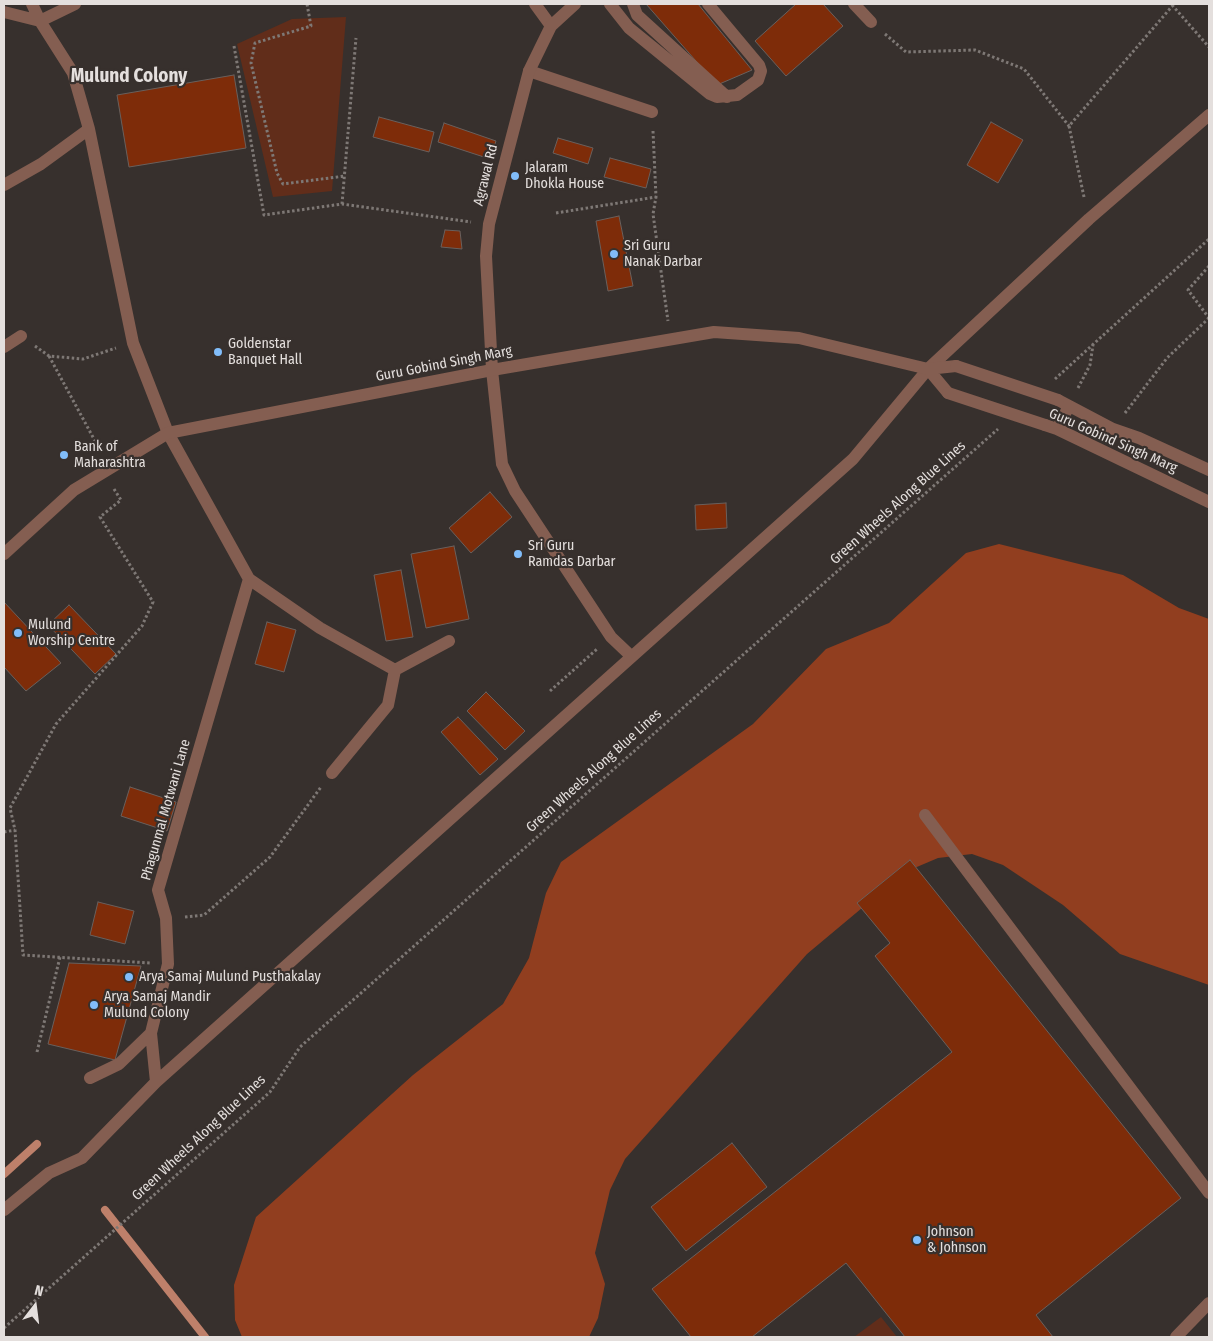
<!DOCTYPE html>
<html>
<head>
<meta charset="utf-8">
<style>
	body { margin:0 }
	#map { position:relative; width:1213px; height:1341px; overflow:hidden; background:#37302d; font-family:"Fira Sans Condensed",sans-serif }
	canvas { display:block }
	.frame { position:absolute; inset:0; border:5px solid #e4dfdd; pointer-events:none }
	.north { position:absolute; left:10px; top:1281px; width:50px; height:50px; -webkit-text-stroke:4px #37302d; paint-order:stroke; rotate:15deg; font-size:14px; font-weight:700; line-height:20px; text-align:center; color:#e4dfdd }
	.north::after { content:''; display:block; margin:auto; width:18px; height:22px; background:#e4dfdd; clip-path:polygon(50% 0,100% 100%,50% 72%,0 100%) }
</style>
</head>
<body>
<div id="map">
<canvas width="1213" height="1341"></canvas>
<div class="frame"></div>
<div class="north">N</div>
</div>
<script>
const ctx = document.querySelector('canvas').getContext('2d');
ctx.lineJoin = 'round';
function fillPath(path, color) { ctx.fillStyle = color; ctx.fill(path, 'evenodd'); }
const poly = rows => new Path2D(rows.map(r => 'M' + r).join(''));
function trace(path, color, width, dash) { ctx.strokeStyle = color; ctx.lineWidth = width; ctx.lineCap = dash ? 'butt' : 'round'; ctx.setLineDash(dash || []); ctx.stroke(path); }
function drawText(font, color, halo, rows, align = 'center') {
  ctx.font = font + ' "Fira Sans Condensed",sans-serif'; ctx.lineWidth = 4.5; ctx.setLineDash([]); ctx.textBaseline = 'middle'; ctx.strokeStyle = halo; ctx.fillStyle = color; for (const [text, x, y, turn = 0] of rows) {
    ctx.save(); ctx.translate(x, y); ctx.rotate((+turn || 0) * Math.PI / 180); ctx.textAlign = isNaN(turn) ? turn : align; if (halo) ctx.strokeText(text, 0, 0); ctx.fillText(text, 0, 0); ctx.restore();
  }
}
const green = poly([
	[346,17,332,191,273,197,237,44,292,19],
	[881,1317,897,1337,854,1337]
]);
const forest = poly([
	[999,544,1123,575,1179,608,1209,619,1209,985,1120,954,1063,905,1003,865,972,854,938,858,905,872,807,954,625,1159,610,1190,595,1253,605,1284,598,1318,589,1337,242,1337,235,1320,234,1285,256,1217,413,1075,503,1004,529,958,546,893,561,862,753,724,826,649,889,623,966,553]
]);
const stream = poly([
	[4,1174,37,1144],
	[105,1210,205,1337]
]);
const building = poly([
	[646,4,698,4,752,70,717,85,646,4],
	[796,4,823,4,843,26,786,76,755,41,796,4],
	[234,75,246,148,129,167,117,95,234,75],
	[379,117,434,132,429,152,373,137,379,117],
	[991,122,1023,140,998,183,967,165,991,122],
	[444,123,496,141,490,159,438,142,444,123],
	[558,138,593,148,588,164,553,153,558,138],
	[610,158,651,169,646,188,604,177,610,158],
	[619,216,633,286,608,291,596,221,619,216],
	[445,230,460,231,462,249,441,247,445,230],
	[490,492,512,517,471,553,449,528,490,492],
	[726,503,727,528,696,530,695,505,726,503],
	[454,546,469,619,426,628,411,554,454,546],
	[401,570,413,637,386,641,374,575,401,570],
	[4,602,61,663,26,691,4,667,4,602],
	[69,605,116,654,95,674,48,625,69,605],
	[267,622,296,630,284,672,255,664,267,622],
	[486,692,525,731,505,750,467,711,486,692],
	[458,717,498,759,480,775,441,732,458,717],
	[130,787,176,802,167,831,121,816,130,787],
	[910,860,1181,1198,1036,1315,1053,1337,905,1337,846,1263,752,1337,691,1337,652,1289,952,1052,875,956,890,943,857,903,910,860],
	[98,902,134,911,125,944,90,935,98,902],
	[69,963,141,966,115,1060,48,1044,69,963],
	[732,1143,767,1187,686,1251,651,1207,732,1143]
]);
const path = poly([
	[307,4,311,26,255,43,251,63,277,173,283,184,345,176],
	[1172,5,1209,47],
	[885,34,906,52,975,50,1024,69,1069,126],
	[234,46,264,215,342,204,471,222],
	[653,131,656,197,653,214,668,321],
	[1084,197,1069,126,1174,4],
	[342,204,356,38],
	[556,213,656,197],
	[1209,266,1188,290,1209,318],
	[35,346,49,356,83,359,116,348],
	[49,356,101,452],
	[1055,379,1209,239],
	[1078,388,1090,365,1093,345],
	[1125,413,1167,358,1209,318],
	[114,489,121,500,100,517,153,602,142,626,56,724,10,808,15,830,23,955,150,963],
	[550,691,597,649],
	[4,832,15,830],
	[185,917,204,915,270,857,321,787],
	[37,1052,60,957],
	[4,1328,270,1092,300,1047,998,429]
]);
const service = poly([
	[925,815,1209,1193],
	[1176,1337,1209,1303]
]);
const minor = poly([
	[32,4,40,21,73,73,89,129,133,343,168,433,249,579,320,628,395,670],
	[535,4,551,26],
	[610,4,629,28,710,94,717,97,737,95,758,80,761,71,759,65,708,4],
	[633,4,637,15,727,97],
	[854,4,871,22],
	[4,12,40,21],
	[40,21,75,4],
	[529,71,652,112],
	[4,185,41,164,89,129],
	[4,347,21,336],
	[492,370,502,464,515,491,611,637,631,656],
	[332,773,388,705,395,670,449,641],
	[90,1078,119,1064,151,1033],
	[156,1082,151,1033,168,964,166,918,158,890,249,579],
	[4,1210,49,1173,82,1158,156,1082,853,459,928,369,1089,219,1209,115]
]);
const tertiary = poly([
	[492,370,486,256,489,224,529,71,551,26,575,4],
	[948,393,928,369,956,366],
	[1058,400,1113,429,1139,438,1209,470],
	[1045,425,1057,429,1209,502],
	[1057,429,1069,406],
	[4,554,74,490,168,433,492,370,714,332,799,338,928,369]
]);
const tertiaryBridge = poly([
	[956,366,1058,400],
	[948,393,1045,425]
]);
const markers = [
	[515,176,5,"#81bdfa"],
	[614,254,5,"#81bdfa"],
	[218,352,5,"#81bdfa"],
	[64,455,5,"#81bdfa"],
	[518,554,5,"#81bdfa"],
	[18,633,5,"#81bdfa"],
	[129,977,5,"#81bdfa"],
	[94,1005,5,"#81bdfa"],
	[917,1240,5,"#81bdfa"]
];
const poiNames = [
	["Jalaram",525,168],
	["Dhokla House",525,184],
	["Sri Guru",624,246],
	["Nanak Darbar",624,262],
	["Goldenstar",228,344],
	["Banquet Hall",228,360],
	["Bank of",74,447],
	["Maharashtra",74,463],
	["Sri Guru",528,546],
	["Ramdas Darbar",528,562],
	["Mulund",28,625],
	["Worship Centre",28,641],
	["Arya Samaj Mulund Pusthakalay",139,977],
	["Arya Samaj Mandir",104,997],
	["Mulund Colony",104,1013],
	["Johnson",927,1232],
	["& Johnson",927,1248]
];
const streetNames = [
	["Agrawal Rd",486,175,-76],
	["Guru Gobind Singh Marg",444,364,-11],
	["Guru Gobind Singh Marg",1113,441,24],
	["Green Wheels Along Blue Lines",898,503,-42],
	["Green Wheels Along Blue Lines",594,771,-42],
	["Phagunmal Motwani Lane",166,810,-74],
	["Green Wheels Along Blue Lines",199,1138,-43]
];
const districtNames = [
	["Mulund Colony",129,77]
];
fillPath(green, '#612d1a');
fillPath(forest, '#913e1f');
trace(stream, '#be806a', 8);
fillPath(building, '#7e2c09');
trace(building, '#69605d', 1);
trace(path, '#7e7875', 3, [2.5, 2.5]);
trace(service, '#845e51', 12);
trace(minor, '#845e51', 12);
trace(tertiary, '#845e51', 12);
trace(tertiaryBridge, '#845e51', 12);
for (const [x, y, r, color] of markers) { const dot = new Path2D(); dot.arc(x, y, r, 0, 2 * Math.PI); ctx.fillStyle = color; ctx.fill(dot); trace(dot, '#37302d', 2); }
drawText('14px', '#e4dfdd', '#37302d', poiNames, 'left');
drawText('14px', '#e4dfdd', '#37302d', streetNames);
drawText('bold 19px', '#e4dfdd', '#37302d', districtNames);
</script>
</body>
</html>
